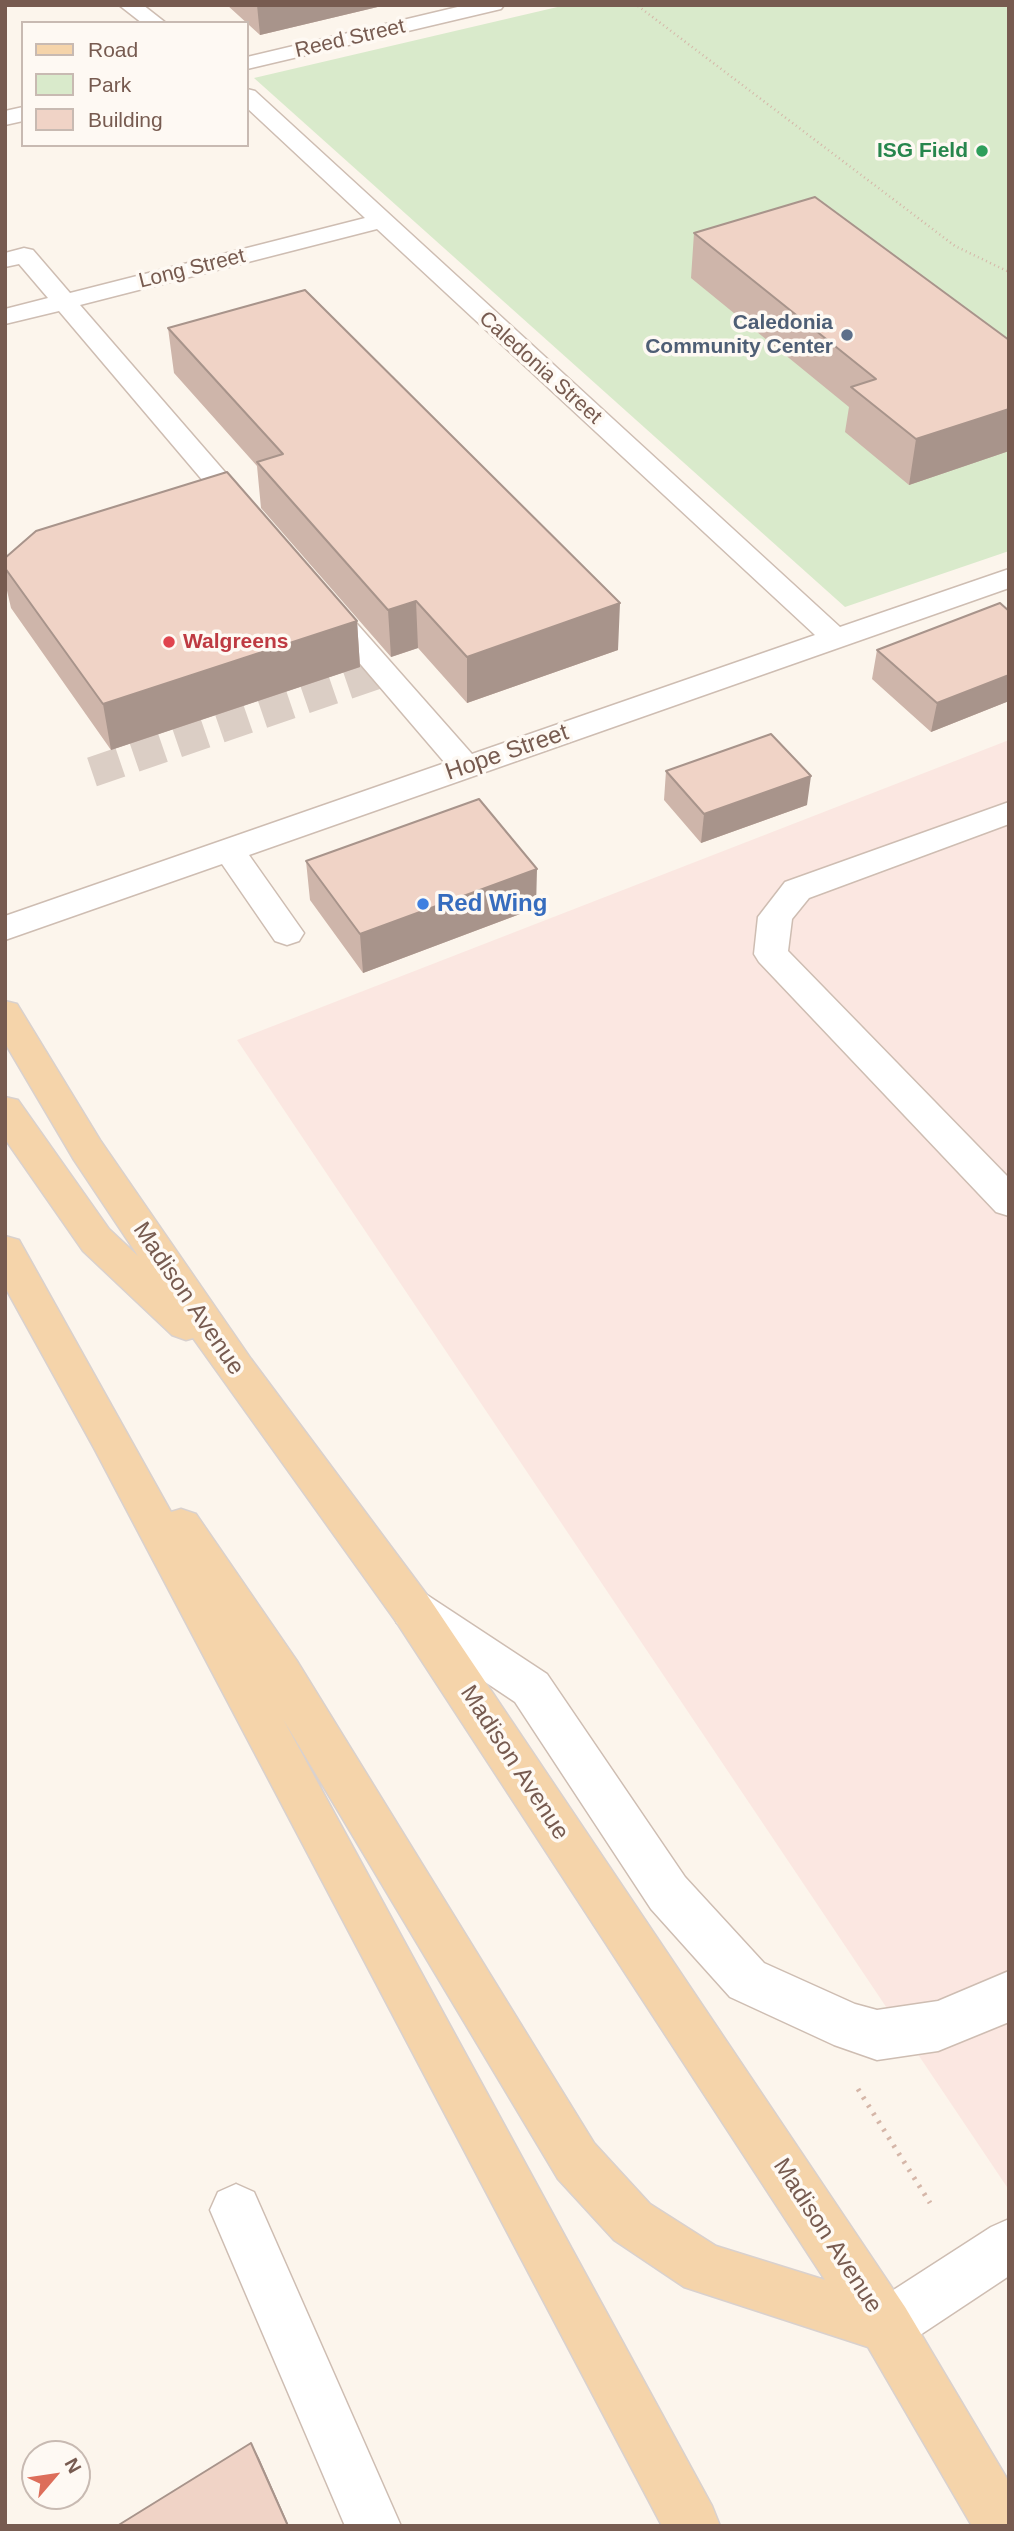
<!DOCTYPE html>
<html>
<head>
<meta charset="utf-8">
<style>
	body { margin:0 }
	#map { position:relative; width:1014px; height:2531px; overflow:hidden; background:#fcf5ec; font-family:Helvetica,sans-serif }
	canvas { display:block }
	.frame { position:absolute; inset:0; border:7px solid #775b50; pointer-events:none }
	.legend { position:absolute; left:21px; top:21px; width:228px; height:126px; box-sizing:border-box; background:#fef9f3; border:2px solid #c8bab2; margin:0; padding:9px 12px; list-style:none; font-size:21px; color:#775b50 }
	.legend li { display:flex; align-items:center; gap:14px; height:35px }
	.legend b { width:35px; border:2px solid #c8bab2 }
	.north { position:absolute; left:21px; top:2440px; width:70px; height:70px; box-sizing:border-box; background:#fef9f3; border:2px solid #c8bab2; border-radius:50%; rotate:61deg; font-size:19px; font-weight:700; line-height:28px; text-align:center; color:#775b50 }
	.north::after { content:''; display:block; margin:auto; width:24px; height:32px; background:#dd6e5a; clip-path:polygon(50% 0,100% 100%,50% 72%,0 100%) }
</style>
</head>
<body>
<div id="map">
<canvas width="1014" height="2531"></canvas>
<div class="frame"></div>
<ul class="legend">
<li><b style="height:9px;background:#f5d4aa"></b>Road</li>
<li><b style="height:19px;background:#d9eacb"></b>Park</li>
<li><b style="height:19px;background:#f0d3c6"></b>Building</li>
</ul>
<div class="north">N</div>
</div>
<script>
const ctx = document.querySelector('canvas').getContext('2d');
ctx.lineJoin = 'round';
function fillPath(path, color) { ctx.fillStyle = color; ctx.fill(path, 'evenodd'); }
const poly = rows => new Path2D(rows.map(r => 'M' + r).join(''));
function trace(path, color, width, dash) { ctx.strokeStyle = color; ctx.lineWidth = width; ctx.lineCap = dash ? 'butt' : 'round'; ctx.setLineDash(dash || []); ctx.stroke(path); }
function drawText(font, color, halo, rows, align = 'center') {
  ctx.font = font + ' Helvetica,sans-serif'; ctx.lineWidth = 7; ctx.setLineDash([]); ctx.textBaseline = 'middle'; ctx.strokeStyle = halo; ctx.fillStyle = color; for (const [text, x, y, turn = 0] of rows) {
    ctx.save(); ctx.translate(x, y); ctx.rotate((+turn || 0) * Math.PI / 180); ctx.textAlign = isNaN(turn) ? turn : align; if (halo) ctx.strokeText(text, 0, 0); ctx.fillText(text, 0, 0); ctx.restore();
  }
}
const commercial = poly([
	[1009,740,1009,2190,237,1040]
]);
const green = poly([
	[566,5,1009,5,1009,551,845,607,254,78]
]);
const minorTunnel = poly([
	[92,772,383,672]
]);
const pathFar1 = poly([
	[638,6,955,246,1009,272]
]);
const path = poly([
	[858,2089,930,2203]
]);
const minor = poly([
	[119,5,143,5,166,23,142,23,119,5],
	[466,5,504,5,501,9,247,69,247,57,466,5],
	[247,89,255,91,840,627,1009,569,1009,588,249,855,304,933,299,941,287,945,275,941,222,864,5,940,5,916,445,763,315,611,310,605,315,599,325,596,335,599,472,754,815,635,377,229,80,305,257,509,261,515,257,521,247,523,237,521,59,311,5,324,5,309,48,298,19,264,5,267,5,253,24,248,33,250,70,293,365,218,247,108,247,89],
	[23,107,23,121,5,125,5,111,23,107],
	[1009,802,1009,824,809,898,792,919,788,951,1009,1178,1009,1216,996,1212,759,962,754,954,758,917,785,882,1009,802],
	[412,1590,427,1595,547,1674,685,1877,764,1963,855,2004,877,2010,938,2001,1009,1971,1009,2022,938,2051,877,2060,834,2045,730,1997,651,1909,515,1702,397,1623,390,1609,397,1595,412,1590],
	[236,2184,254,2192,401,2526,345,2526,210,2210,218,2192,236,2184],
	[1009,2219,1009,2276,905,2345,886,2353,867,2345,859,2326,867,2307,991,2227,1009,2219]
]);
const major = poly([
	[5,1001,17,1004,100,1140,251,1359,427,1595,905,2307,1009,2482,1009,2526,972,2526,868,2347,684,2287,614,2240,558,2179,283,1719,712,2506,720,2526,662,2526,94,1448,5,1287,5,1236,19,1240,171,1512,181,1509,196,1514,297,1661,594,2143,650,2204,716,2246,825,2280,397,1623,193,1338,186,1340,172,1335,83,1251,5,1139,5,1097,18,1100,109,1229,138,1256,74,1160,5,1043,5,1001]
]);
const wall = poly([
	[227,5,386,5,260,35],
	[694,233,1009,340,1009,451,909,485,845,432,849,407,691,278],
	[168,328,618,650,467,703,418,648,391,657,261,508,257,466,174,373],
	[5,558,357,621,360,667,111,750,11,608,5,582],
	[1009,611,1009,701,931,732,872,679,877,650],
	[666,771,807,805,701,843,664,800],
	[306,861,536,908,363,973,310,900]
]);
const shadedWall = poly([
	[257,5,386,5,260,35],
	[1009,409,1009,451,909,485,916,439],
	[416,601,418,648,391,657,388,610],
	[620,603,618,650,467,703,467,657],
	[357,621,360,667,111,750,103,704],
	[1009,675,1009,701,931,732,937,703],
	[811,776,807,805,701,843,704,814],
	[537,869,536,908,363,973,360,934],
	[251,2443,259,2458,289,2526,288,2526]
]);
const building = poly([
	[815,197,1009,340,1009,409,916,439,851,387,876,379,694,233,815,197],
	[305,290,620,603,467,657,416,601,388,610,257,462,283,454,168,328,305,290],
	[227,472,357,621,103,704,5,568,5,558,36,531,227,472],
	[1000,603,1009,611,1009,675,937,703,877,650,1000,603],
	[771,734,811,776,704,814,666,771,771,734],
	[479,799,537,869,360,934,306,861,479,799],
	[251,2443,288,2526,117,2526,251,2443]
]);
const markers = [
	[982,151,7,"#2e9e5b"],
	[847,335,7,"#5c6f8a"],
	[169,642,7,"#e0444e"],
	[423,904,7,"#3f7fe0"]
];
const farStreetnames = [
	["Reed Street",350,39,-13],
	["Long Street",192,269,-14],
	["Caledonia Street",540,368,42]
];
const farLeisurenames = [
	["ISG Field",968,151]
];
const farServicenames = [
	["Caledonia",833,323],
	["Community Center",833,347]
];
const farHealthnames = [
	["Walgreens",183,642]
];
const streetNames = [
	["Hope Street",507,753,-19],
	["Madison Avenue",188,1299,56],
	["Madison Avenue",514,1763,57],
	["Madison Avenue",827,2236,57]
];
const shopNames = [
	["Red Wing",437,904]
];
fillPath(commercial, '#fbe7e1');
fillPath(green, '#d9eacb');
trace(minorTunnel, '#dbcec5', 30, [30, 15]);
trace(minor, '#cebdb2', 3);
trace(major, '#d9d1ce', 3);
trace(pathFar1, '#d5b6a8', 2.5, [1, 3.5]);
trace(path, '#d5b6a8', 5, [2.5, 7]);
fillPath(minor, '#fff');
fillPath(major, '#f5d4aa');
fillPath(wall, '#ceb5aa');
fillPath(shadedWall, '#a8948b');
fillPath(building, '#f0d3c6');
trace(building, '#a8948b', 2);
for (const [x, y, r, color] of markers) { const dot = new Path2D(); dot.arc(x, y, r, 0, 2 * Math.PI); ctx.fillStyle = color; ctx.fill(dot); trace(dot, '#fef9f3', 2.5); }
drawText('21px', '#775b50', '#fef9f3', farStreetnames);
drawText('bold 21px', '#27864d', '#fef9f3', farLeisurenames, 'right');
drawText('bold 21px', '#4e5e75', '#fef9f3', farServicenames, 'right');
drawText('bold 21px', '#be3a42', '#fef9f3', farHealthnames, 'left');
drawText('24px', '#775b50', '#fef9f3', streetNames);
drawText('bold 24px', '#366cbe', '#fef9f3', shopNames, 'left');
</script>
</body>
</html>
